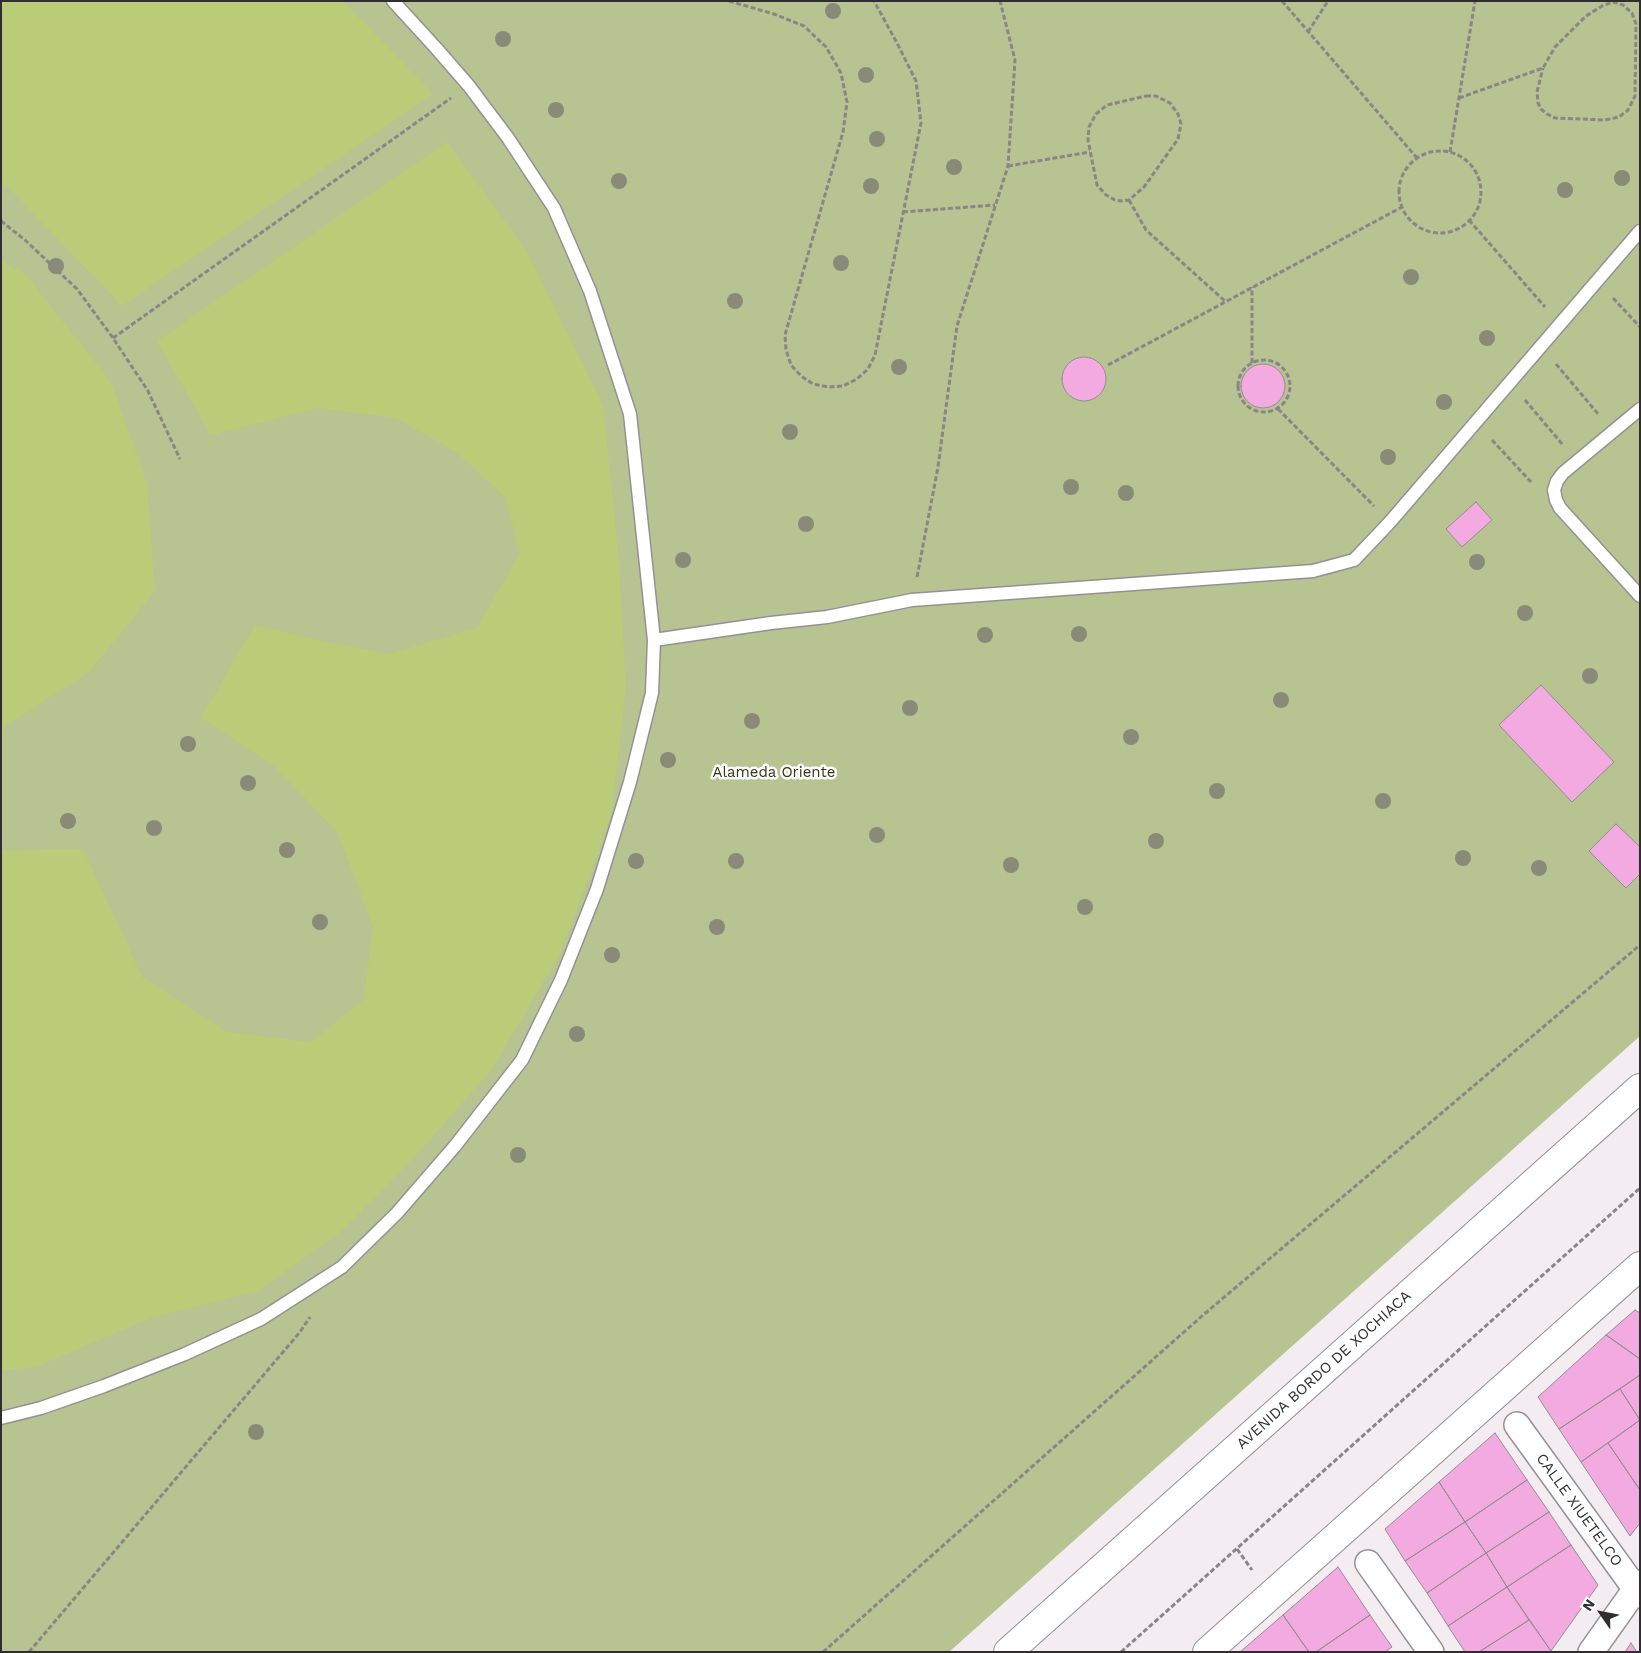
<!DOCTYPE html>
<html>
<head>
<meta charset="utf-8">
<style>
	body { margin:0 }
	#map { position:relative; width:1641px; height:1653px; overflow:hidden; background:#f3edf1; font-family:"Work Sans",sans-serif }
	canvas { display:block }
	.frame { position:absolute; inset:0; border:2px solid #2f2d2e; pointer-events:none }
	.north { position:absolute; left:1576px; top:1588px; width:50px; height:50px; -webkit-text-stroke:4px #fff; paint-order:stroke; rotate:303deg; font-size:14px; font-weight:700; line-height:20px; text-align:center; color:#2f2d2e }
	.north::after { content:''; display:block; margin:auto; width:18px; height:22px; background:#2f2d2e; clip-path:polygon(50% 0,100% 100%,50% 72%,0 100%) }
</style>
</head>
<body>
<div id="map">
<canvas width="1641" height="1653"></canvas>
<div class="frame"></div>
<div class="north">N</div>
</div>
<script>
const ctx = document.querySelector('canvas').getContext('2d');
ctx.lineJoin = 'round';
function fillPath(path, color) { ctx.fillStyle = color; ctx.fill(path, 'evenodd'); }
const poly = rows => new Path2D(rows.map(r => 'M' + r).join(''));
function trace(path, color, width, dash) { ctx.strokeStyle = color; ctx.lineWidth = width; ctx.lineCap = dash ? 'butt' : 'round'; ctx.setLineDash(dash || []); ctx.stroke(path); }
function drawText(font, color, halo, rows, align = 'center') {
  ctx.font = font + ' "Work Sans",sans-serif'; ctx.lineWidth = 5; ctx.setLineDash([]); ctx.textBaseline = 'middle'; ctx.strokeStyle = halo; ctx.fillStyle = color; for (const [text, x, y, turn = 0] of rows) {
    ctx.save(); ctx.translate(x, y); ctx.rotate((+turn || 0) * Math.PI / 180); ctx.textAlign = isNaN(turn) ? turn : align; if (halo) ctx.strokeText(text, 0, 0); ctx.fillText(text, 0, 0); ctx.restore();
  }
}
const green = poly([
	[1,1,1640,1,1640,1036,949,1652,1,1652]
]);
const water = poly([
	[1,1,343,1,433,94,122,306,7,186,1,183],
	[447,142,528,253,603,405,618,550,626,685,611,817,561,952,492,1069,420,1151,343,1230,258,1291,151,1318,36,1367,1,1371,1,850,83,849,142,977,227,1032,311,1042,364,999,373,927,338,833,273,765,201,718,255,625,321,641,390,654,478,627,520,552,505,497,456,452,395,418,318,408,211,435,157,341],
	[1,260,26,275,111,382,147,484,155,591,89,672,1,729]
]);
const building = poly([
	'1062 379a22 22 0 1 1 44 0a22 22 0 1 1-44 0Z',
	'1241 386a22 22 0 1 1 44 0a22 22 0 1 1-44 0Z',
	[1476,502,1492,520,1462,547,1446,529,1476,502],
	[1541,685,1614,762,1572,802,1499,725,1541,685],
	[1616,824,1640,847,1640,874,1626,888,1589,851,1616,824],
	[1635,1310,1640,1313,1640,1359,1606,1335,1635,1310],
	[1606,1335,1640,1359,1640,1375,1559,1429,1538,1397,1606,1335],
	[1640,1375,1640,1420,1620,1389,1640,1375],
	[1620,1389,1640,1420,1581,1462,1559,1429,1620,1389],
	[1640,1420,1640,1490,1608,1443,1640,1420],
	[1495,1433,1527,1480,1465,1522,1439,1482,1495,1433],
	[1608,1443,1640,1490,1640,1523,1630,1536,1581,1462,1608,1443],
	[1527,1480,1549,1512,1486,1553,1465,1522,1527,1480],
	[1439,1482,1465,1522,1405,1561,1385,1529,1439,1482],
	[1549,1512,1571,1545,1507,1587,1486,1553,1549,1512],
	[1465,1522,1486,1553,1427,1593,1405,1561,1465,1522],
	[1571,1545,1598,1585,1551,1651,1507,1587,1571,1545],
	[1486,1553,1507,1587,1448,1626,1427,1593,1486,1553],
	[1338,1567,1370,1615,1316,1652,1309,1652,1283,1615,1338,1567],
	[1507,1587,1529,1620,1479,1652,1465,1652,1448,1626,1507,1587],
	[1283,1615,1309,1652,1240,1652,1283,1615],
	[1370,1615,1392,1647,1385,1652,1316,1652,1370,1615],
	[1529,1620,1551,1651,1550,1652,1479,1652,1529,1620],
	[1631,1643,1637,1652,1625,1652,1631,1643]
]);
const path = poly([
	[729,1,774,14,804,26,826,47,841,73,847,102,843,132,785,335,786,350,791,365,801,376,813,384,828,387,843,386,857,379,868,369,875,355,921,123,916,81,897,43,874,1],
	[1282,1,1417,158],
	[1308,32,1328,1],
	[1146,96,1156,96,1170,103,1178,114,1181,124,1178,139,1144,187,1129,200,1122,201,1115,200,1106,195,1097,185,1088,140,1089,127,1096,114,1107,105,1146,96],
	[1459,98,1543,68,1555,47,1586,16,1602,6,1613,2,1623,5,1632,13,1636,24,1635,96,1628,110,1619,117,1605,120,1555,118,1547,114,1541,109,1538,103,1537,92,1543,68],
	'1399 192a41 41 0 1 1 82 0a41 41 0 1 1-82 0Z',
	[1450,152,1475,1],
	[1008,166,1090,152],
	[1129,200,1146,230,1226,302],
	[903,212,995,205],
	[1469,220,1545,307],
	[1,221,25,240,77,289,113,338,148,391,180,459],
	[1613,298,1640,327],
	[113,338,451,98],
	'1238 386a26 26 0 1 1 52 0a26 26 0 1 1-52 0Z',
	[1252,363,1252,287],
	[1556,364,1599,415],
	[1108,365,1402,207],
	[1525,400,1563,445],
	[1278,409,1374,506],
	[1492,440,1532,483],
	[917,577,938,467,957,326,1008,166,1015,60,1000,1],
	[1237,1549,1252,1570],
	[29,1652,300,1332,310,1317],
	[823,1652,1202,1316,1640,945],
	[1121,1652,1640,1188]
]);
const lane = poly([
	[1640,409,1563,473,1557,481,1554,490,1556,500,1560,508,1640,596],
	[654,640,771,623,827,617,912,600,1313,571,1354,560,1390,522,1640,231],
	[1,1418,41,1408,104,1386,185,1354,261,1319,342,1267,397,1213,455,1146,522,1060,561,980,597,889,630,782,652,693,654,640,630,414,590,291,554,208,508,138,469,86,436,48,393,1]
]);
const street = poly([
	[1517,1425,1640,1595],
	[1368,1563,1431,1652],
	[1591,1652,1640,1583]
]);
const primary = poly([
	[1008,1652,1640,1088],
	[1207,1652,1640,1266]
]);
const trees = [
	[833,11],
	[503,39],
	[866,75],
	[556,110],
	[877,139],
	[954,167],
	[1622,178],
	[619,181],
	[871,186],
	[1565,190],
	[841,263],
	[56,266],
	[1411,277],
	[735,301],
	[1487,338],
	[899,367],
	[1444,402],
	[790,432],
	[1388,457],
	[1071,487],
	[1126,493],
	[806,524],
	[683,560],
	[1477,562],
	[1525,613],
	[1079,634],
	[985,635],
	[1590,676],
	[1281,700],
	[910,708],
	[752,721],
	[1131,737],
	[188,744],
	[668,760],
	[248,783],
	[1217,791],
	[1383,801],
	[68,821],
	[154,828],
	[877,835],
	[1156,841],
	[287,850],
	[1463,858],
	[636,861],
	[736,861],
	[1011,865],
	[1539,868],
	[1085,907],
	[320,922],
	[717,927],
	[612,955],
	[577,1034],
	[518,1155],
	[256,1432]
];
const parkNames = [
	["Alameda Oriente",774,773]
];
const streetNames = [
	["AVENIDA BORDO DE XOCHIACA",1324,1370,-42],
	["CALLE XIUETELCO",1579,1510,54]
];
fillPath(green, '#b7c391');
fillPath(water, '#bacc77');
fillPath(building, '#f3aae1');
trace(building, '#928d91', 1);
trace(lane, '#969094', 15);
trace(street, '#969094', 28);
trace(primary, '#969094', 30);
trace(path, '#898588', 3, [5, 2.5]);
trace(lane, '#fff', 12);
trace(street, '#fff', 25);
trace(primary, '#fff', 28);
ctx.fillStyle = '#898a78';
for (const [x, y] of trees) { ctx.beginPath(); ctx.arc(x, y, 8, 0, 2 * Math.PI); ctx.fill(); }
drawText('15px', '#323915', '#fff', parkNames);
drawText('15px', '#2f2d2e', '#fff', streetNames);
</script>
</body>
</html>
